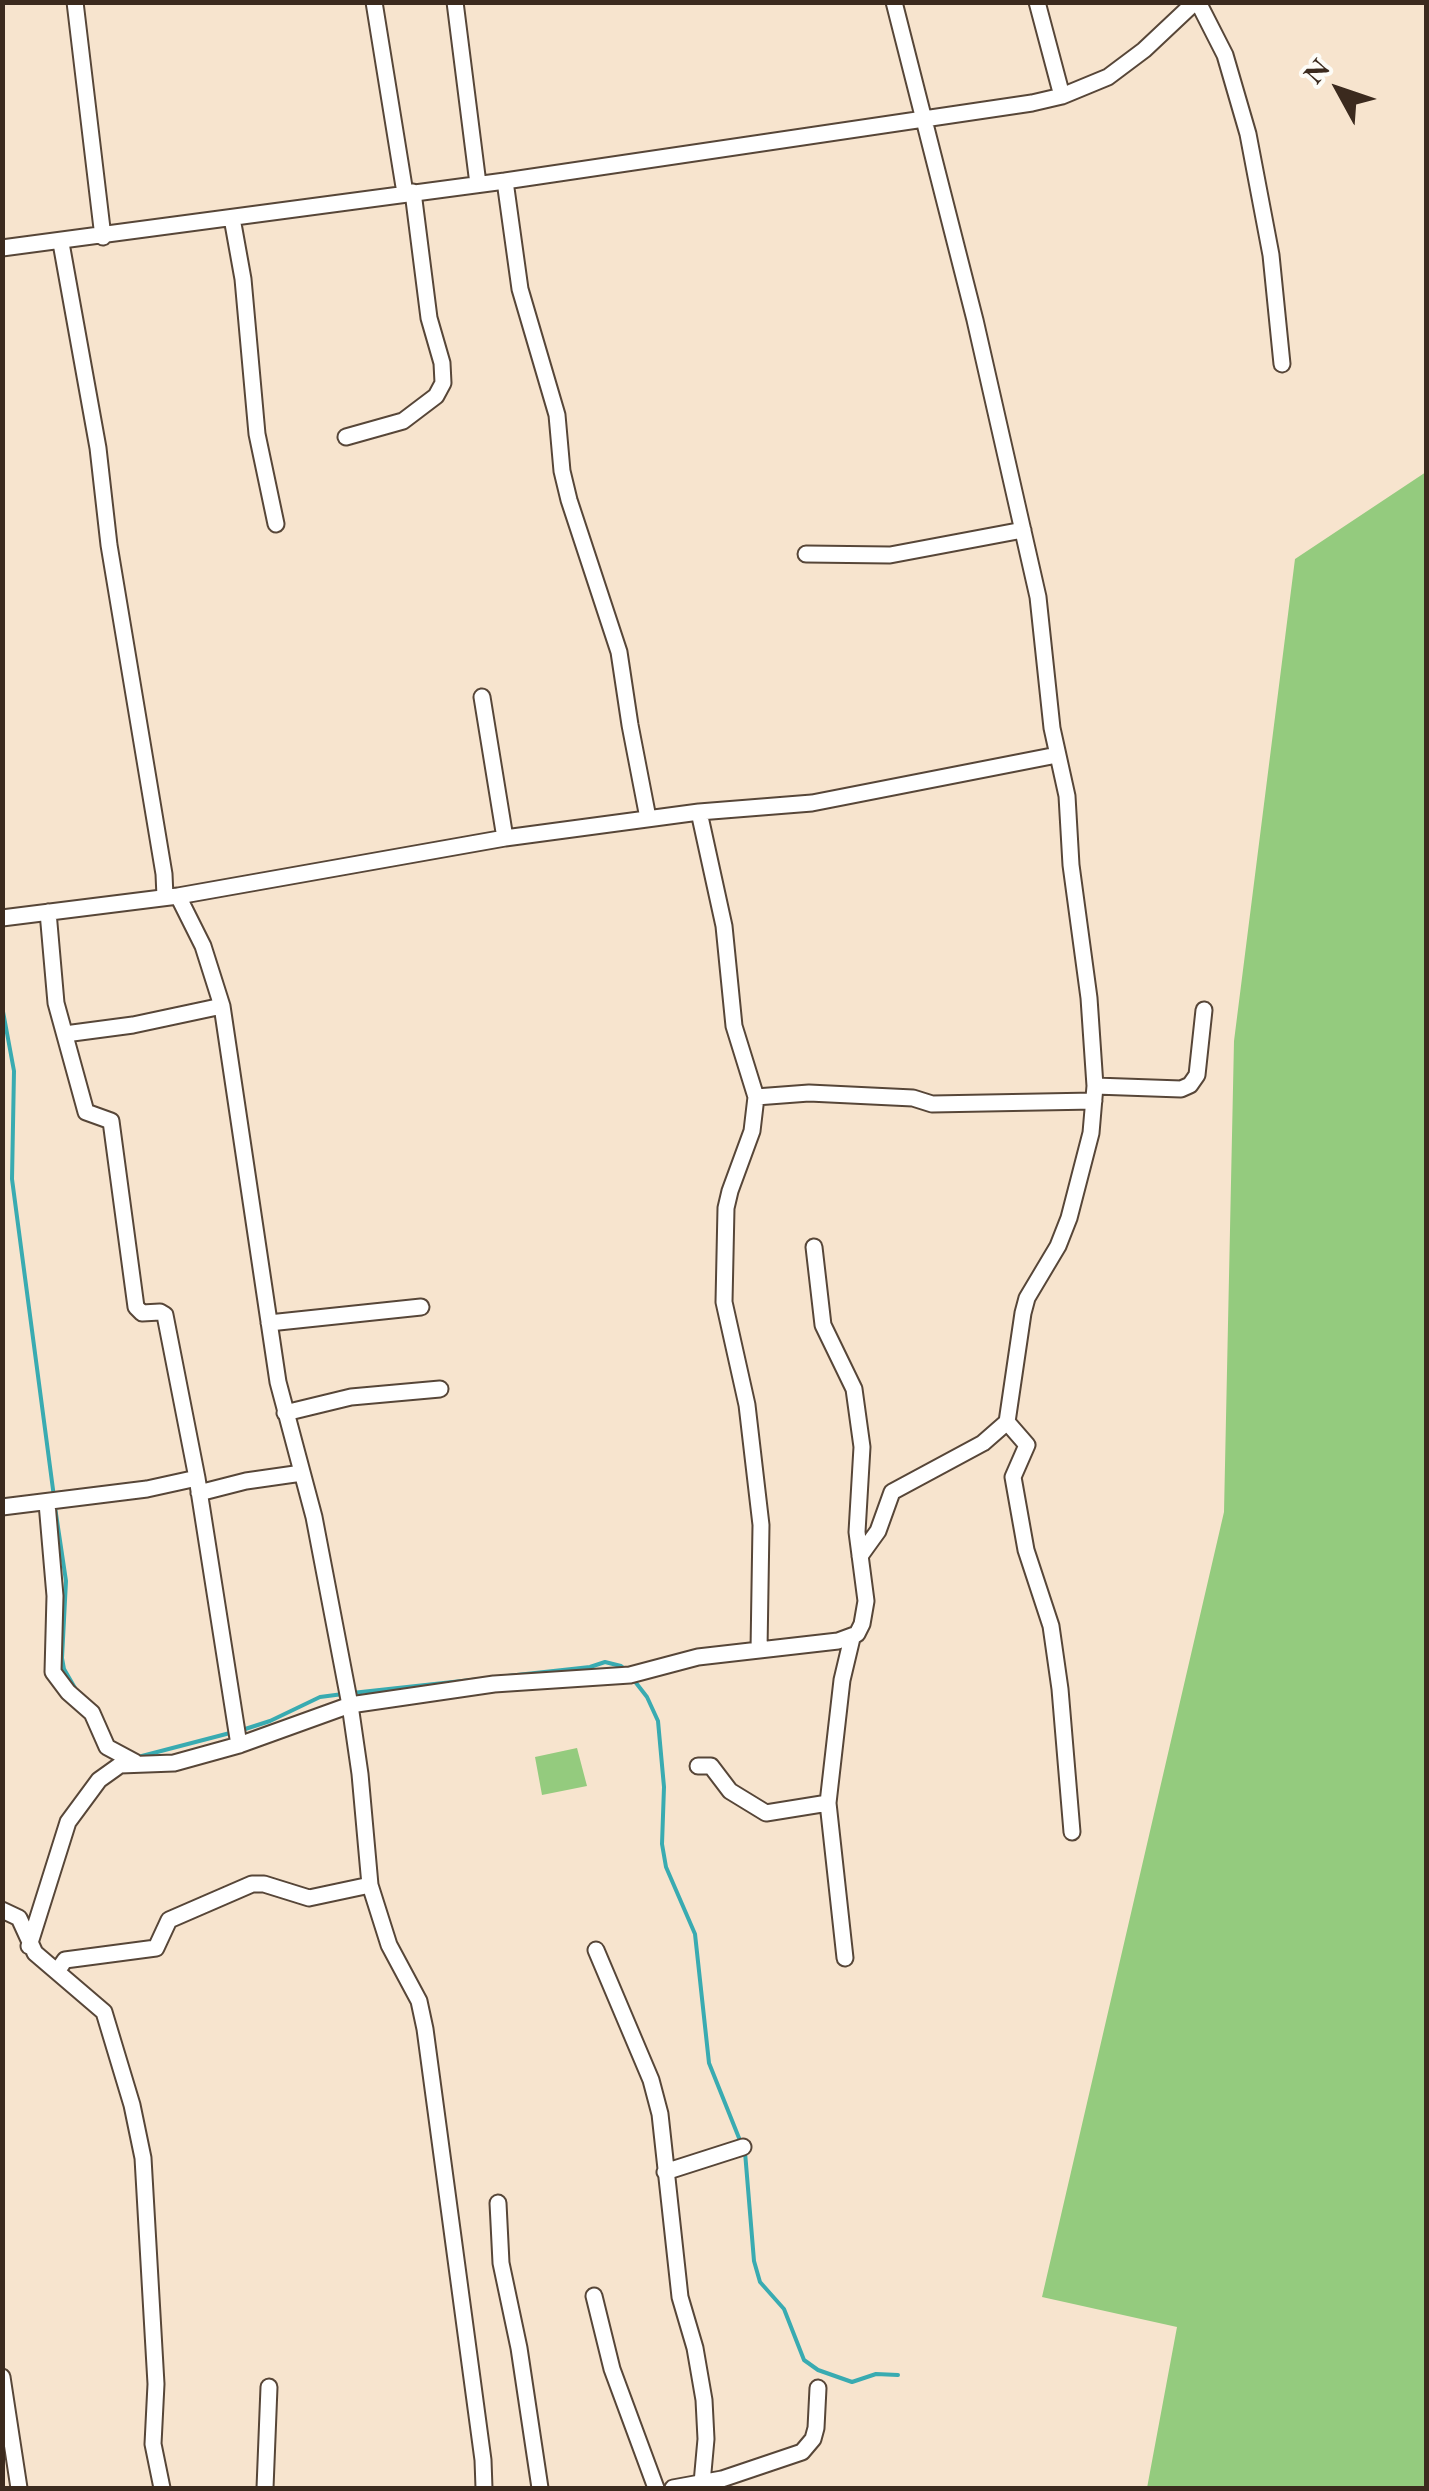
<!DOCTYPE html>
<html>
<head>
<meta charset="utf-8">
<style>
	body { margin:0 }
	#map { position:relative; width:1429px; height:2491px; overflow:hidden; background:#f7e4ce; font-family:"EB Garamond",serif }
	canvas { display:block }
	.frame { position:absolute; inset:0; border:5px solid #3b2a1e; pointer-events:none }
	.north { position:absolute; left:1289px; top:40px; width:100px; height:100px; -webkit-text-stroke:8px #fdfcf7; paint-order:stroke; rotate:310deg; font-size:28px; font-weight:700; line-height:40px; text-align:center; color:#3b2a1e }
	.north::after { content:''; display:block; margin:auto; width:35px; height:45px; background:#3b2a1e; clip-path:polygon(50% 0,100% 100%,50% 72%,0 100%) }
</style>
</head>
<body>
<div id="map">
<canvas width="1429" height="2491"></canvas>
<div class="frame"></div>
<div class="north">N</div>
</div>
<script>
const ctx = document.querySelector('canvas').getContext('2d');
ctx.lineJoin = 'round';
function fillPath(path, color) { ctx.fillStyle = color; ctx.fill(path, 'evenodd'); }
const poly = rows => new Path2D(rows.map(r => 'M' + r).join(''));
function trace(path, color, width, dash) { ctx.strokeStyle = color; ctx.lineWidth = width; ctx.lineCap = dash ? 'butt' : 'round'; ctx.setLineDash(dash || []); ctx.stroke(path); }
const green = poly([
	[1426,472,1426,2488,1147,2488,1177,2327,1042,2297,1224,1512,1234,1041,1295,559],
	[577,1748,587,1786,542,1795,535,1757]
]);
const stream = poly([
	[2,1006,14,1071,12,1179,54,1497],
	[55,1507,66,1581,62,1658,64,1669,75,1688],
	[633,1679,647,1697,658,1721,664,1787,662,1844,666,1867,695,1934,709,2063,741,2143],
	[352,1693,590,1667,605,1662,621,1666,627,1671],
	[96,1708,109,1735],
	[239,1731,270,1721,320,1697,343,1694],
	[138,1757,230,1733],
	[745,2152,754,2261,760,2282,784,2309,804,2360,818,2370,852,2382,876,2374,898,2375]
]);
const minor = poly([
	[75,2,103,237],
	[374,2,405,193],
	[455,2,478,184],
	[1037,2,1062,96],
	[1198,2,1225,55,1248,134,1271,255,1282,364],
	[505,181,520,289,557,415,562,471,569,500,619,652,630,725,648,818],
	[232,218,243,279,257,434,276,524],
	[61,243,98,448,109,545,164,874,165,897],
	[2,248,505,181,1032,103,1062,96,1108,77,1144,50,1195,2],
	[346,437,403,421,436,396,443,383,442,363,429,318,413,192],
	[806,554,890,555,1023,530],
	[482,697,505,838],
	[699,812,724,926,734,1026,756,1097,752,1131,730,1191,726,1208,724,1302,747,1405,761,1525,759,1650],
	[178,896,505,838,699,812,812,803,1057,755],
	[48,912,56,1003,86,1112,111,1121,136,1307,142,1313,160,1312,165,1315,197,1478,239,1745],
	[2,918,178,896,203,946,222,1006,278,1382,314,1517,350,1705,360,1774,370,1885,389,1945,419,2001,425,2029,483,2460,484,2488],
	[65,1034,133,1025,222,1006],
	[1095,1086,1181,1089,1190,1085,1197,1075,1204,1010],
	[756,1097,809,1093,913,1098,932,1104,1094,1101],
	[269,1323,421,1307],
	[285,1413,351,1397,440,1389],
	[1007,1422,1027,1445,1013,1477,1026,1550,1051,1626,1060,1689,1072,1832],
	[199,1493,246,1481,302,1473],
	[47,1503,55,1596,53,1672,68,1692,92,1713,107,1747,135,1762],
	[2,1507,147,1489,197,1478],
	[860,1556,878,1531,892,1492,983,1443,1007,1422,1023,1313,1027,1298,1058,1246,1069,1218,1091,1133,1095,1086,1089,998,1071,865,1067,796,1052,728,1038,597,975,320,894,2],
	[698,1766,711,1766,730,1791,766,1813,828,1803],
	[2,1910,19,1918,35,1953,104,2012,132,2105,143,2158,156,2384,153,2444,162,2488],
	[29,1946,68,1822,99,1780,120,1765,174,1763,239,1745,350,1705,494,1684,630,1675,698,1657,838,1641,857,1634,862,1624,866,1601,857,1532,862,1447,854,1389,823,1325,814,1247],
	[596,1950,651,2080,660,2114,680,2297,695,2348,704,2400,706,2439,702,2483],
	[845,1958,828,1803,842,1680,852,1638],
	[58,1970,65,1960,156,1948,169,1920,252,1884,264,1884,309,1898,370,1885],
	[665,2172,743,2147],
	[498,2203,501,2263,519,2348,540,2488],
	[594,2296,612,2369,656,2488],
	[2,2377,19,2488],
	[265,2488,269,2387],
	[673,2488,722,2479,802,2452,813,2439,816,2428,818,2388]
]);
fillPath(green, '#94cb7e');
trace(stream, '#39abb1', 4);
trace(minor, '#574638', 19);
trace(minor, '#fff', 15);
</script>
</body>
</html>
